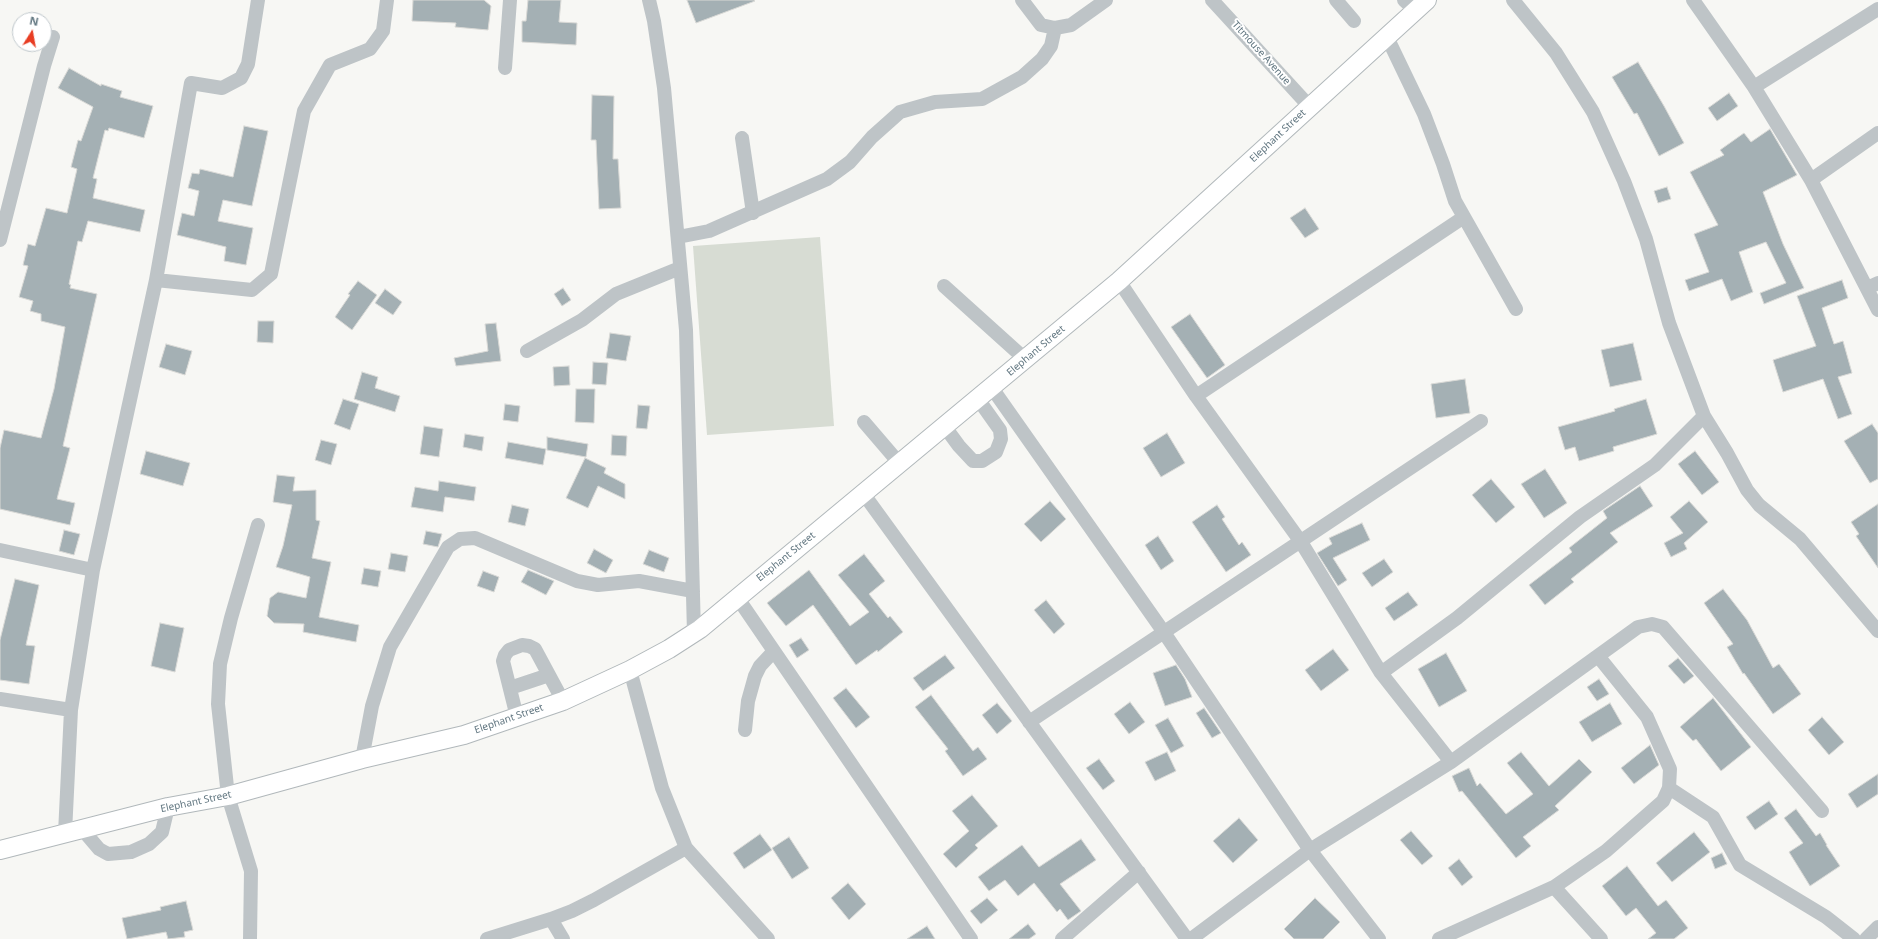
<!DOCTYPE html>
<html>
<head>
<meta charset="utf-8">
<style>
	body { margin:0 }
	#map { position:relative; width:1878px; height:939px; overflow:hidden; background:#f7f7f4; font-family:"Noto Sans",sans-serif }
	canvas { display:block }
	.north { position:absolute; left:12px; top:12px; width:40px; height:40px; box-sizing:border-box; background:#fff; border:1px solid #c0c8cc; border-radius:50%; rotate:11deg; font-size:11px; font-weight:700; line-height:16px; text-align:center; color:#617680 }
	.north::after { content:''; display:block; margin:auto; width:14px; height:18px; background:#e83d23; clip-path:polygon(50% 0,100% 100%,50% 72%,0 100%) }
</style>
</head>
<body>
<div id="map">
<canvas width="1878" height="939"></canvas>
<div class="north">N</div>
</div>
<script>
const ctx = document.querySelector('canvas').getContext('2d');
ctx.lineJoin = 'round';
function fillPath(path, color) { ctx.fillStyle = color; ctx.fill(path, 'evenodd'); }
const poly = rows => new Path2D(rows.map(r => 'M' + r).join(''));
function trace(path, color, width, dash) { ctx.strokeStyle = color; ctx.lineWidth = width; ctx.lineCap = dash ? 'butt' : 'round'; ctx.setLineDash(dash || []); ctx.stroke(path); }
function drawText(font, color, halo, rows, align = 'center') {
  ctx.font = font + ' "Noto Sans",sans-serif'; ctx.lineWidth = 4; ctx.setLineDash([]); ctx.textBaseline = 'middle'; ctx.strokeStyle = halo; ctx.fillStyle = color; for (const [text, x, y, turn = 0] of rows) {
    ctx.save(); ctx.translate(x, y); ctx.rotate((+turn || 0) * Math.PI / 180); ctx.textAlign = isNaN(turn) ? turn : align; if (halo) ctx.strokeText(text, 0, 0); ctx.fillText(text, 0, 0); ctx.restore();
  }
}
const green = poly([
	[820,237,834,426,707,435,693,246]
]);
const building = poly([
	[413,0,484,0,491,6,488,30,455,27,456,23,412,21,413,0],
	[528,0,561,0,559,22,577,23,576,45,522,42,522,21,526,21,528,0],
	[687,0,754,0,755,1,696,23,687,0],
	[1638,62,1664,106,1684,143,1659,156,1637,113,1634,114,1612,77,1638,62],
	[69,68,101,86,101,84,122,91,120,97,153,106,144,138,109,128,108,131,105,130,93,178,97,179,93,198,145,210,140,232,88,221,82,242,78,241,69,284,71,285,70,288,97,294,63,446,70,448,57,499,75,503,70,525,0,509,0,448,4,430,41,438,54,389,65,327,41,321,41,314,30,311,33,301,19,297,28,266,23,265,28,244,35,246,46,208,67,213,77,169,71,167,78,140,81,141,93,107,58,88,69,68],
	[1729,93,1738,106,1717,121,1708,108,1729,93],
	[592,95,614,96,613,159,618,159,621,208,599,209,596,140,591,140,592,95],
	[244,126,268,131,252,206,223,200,218,221,253,228,246,265,224,261,226,247,177,235,182,213,194,216,199,191,188,188,192,173,199,174,200,169,233,177,244,126],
	[1770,129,1797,175,1763,192,1783,244,1804,288,1764,304,1760,293,1786,283,1766,242,1739,252,1753,292,1731,301,1722,279,1689,291,1685,280,1709,272,1694,234,1718,225,1690,172,1724,155,1720,150,1744,133,1751,142,1770,129],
	[1667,187,1671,199,1658,203,1654,191,1667,187],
	[1305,208,1319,229,1305,238,1290,218,1305,208],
	[1842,280,1848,298,1822,308,1834,344,1843,341,1852,373,1838,377,1852,414,1838,419,1823,379,1783,392,1773,360,1816,346,1797,296,1842,280],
	[358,281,377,295,352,330,335,317,350,295,348,294,358,281],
	[563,288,571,300,562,306,554,294,563,288],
	[385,289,402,302,393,315,375,303,385,289],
	[1190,314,1225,365,1207,378,1171,327,1190,314],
	[258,321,274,321,273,343,257,342,258,321],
	[496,323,501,361,456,366,454,358,488,351,485,324,496,323],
	[610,333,631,336,626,361,606,358,610,333],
	[1633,343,1642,380,1610,387,1601,350,1633,343],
	[166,344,192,351,185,375,159,367,166,344],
	[593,362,608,363,606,385,592,384,593,362],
	[569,366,570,385,554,386,553,367,569,366],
	[362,372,378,377,375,388,400,396,395,412,354,399,362,372],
	[1465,379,1470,413,1436,418,1431,384,1465,379],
	[576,389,595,389,594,423,575,422,576,389],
	[343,399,359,404,350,430,334,424,343,399],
	[1646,399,1657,434,1613,447,1614,451,1579,461,1575,447,1565,450,1558,427,1615,411,1614,409,1646,399],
	[505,404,520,406,518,422,503,420,505,404],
	[638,405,650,406,647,429,636,428,638,405],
	[1872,424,1878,433,1878,479,1870,483,1844,441,1872,424],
	[424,426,443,429,439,457,420,454,424,426],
	[1167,433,1185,463,1161,477,1143,448,1167,433],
	[465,434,484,437,482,451,463,447,465,434],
	[612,435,627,436,626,456,611,455,612,435],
	[547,437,588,444,586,457,547,450,547,437],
	[321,440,337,444,331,465,315,460,321,440],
	[508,442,546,449,543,465,505,458,508,442],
	[146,451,190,463,183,486,140,474,146,451],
	[1695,451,1719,482,1702,495,1678,464,1695,451],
	[585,458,606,468,604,473,625,484,625,499,598,486,588,508,566,498,585,458],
	[1545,469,1567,503,1544,518,1521,484,1545,469],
	[277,475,295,477,293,491,316,490,316,520,320,521,312,558,331,562,319,617,359,625,356,642,303,632,304,624,274,623,267,616,270,598,278,592,306,598,310,577,276,567,283,546,292,505,273,502,277,475],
	[1491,479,1515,507,1496,523,1472,495,1491,479],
	[439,481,476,487,474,501,445,497,443,512,411,507,415,487,438,491,439,481],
	[1640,486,1653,506,1610,533,1618,542,1571,579,1574,582,1545,605,1529,585,1572,552,1569,548,1607,518,1603,511,1640,486],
	[1050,501,1066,519,1041,542,1024,524,1050,501],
	[1689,501,1708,522,1684,543,1687,549,1671,557,1664,543,1683,533,1670,517,1689,501],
	[1878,504,1878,568,1856,536,1859,534,1851,522,1878,504],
	[512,505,529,509,525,526,508,522,512,505],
	[1217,505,1225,517,1222,519,1239,545,1242,542,1251,555,1226,572,1192,522,1217,505],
	[1362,523,1370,540,1333,558,1347,580,1338,586,1317,553,1332,544,1329,538,1362,523],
	[64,530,80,534,74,555,59,551,64,530],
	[426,531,442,534,438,547,423,544,426,531],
	[1158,536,1174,561,1161,570,1145,545,1158,536],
	[594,549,613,560,606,573,587,563,594,549],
	[649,550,669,558,664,572,643,564,649,550],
	[391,553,408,556,405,572,388,569,391,553],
	[864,554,885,581,869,594,888,618,890,616,903,632,878,652,877,650,856,665,813,605,786,626,767,603,809,570,850,626,869,612,838,575,864,554],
	[1384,559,1393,572,1372,587,1362,573,1384,559],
	[364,568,381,571,378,587,361,584,364,568],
	[528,570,554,581,546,595,521,582,528,570],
	[483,571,499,577,494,592,477,586,483,571],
	[15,579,39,585,26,645,35,646,29,684,0,680,0,640,15,579],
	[1723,589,1747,620,1773,668,1779,664,1801,694,1773,714,1744,673,1743,674,1727,647,1733,644,1704,603,1723,589],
	[1408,592,1418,605,1394,621,1385,608,1408,592],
	[1046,600,1065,624,1054,634,1034,610,1046,600],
	[160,623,184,628,175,672,151,666,160,623],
	[801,638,809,650,797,658,789,645,801,638],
	[1333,649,1349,670,1321,691,1305,670,1333,649],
	[1446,653,1467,691,1439,707,1418,669,1446,653],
	[945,655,955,668,923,691,913,678,945,655],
	[1678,658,1694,676,1684,684,1668,666,1678,658],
	[1176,665,1185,679,1192,697,1165,706,1153,673,1176,665],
	[1599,679,1609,694,1597,701,1587,687,1599,679],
	[846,688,870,717,856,728,833,698,846,688],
	[931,695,973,751,978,747,987,759,963,776,945,751,948,749,915,707,931,695],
	[1713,698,1751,747,1721,771,1696,739,1693,741,1680,727,1713,698],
	[1130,702,1145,722,1129,734,1114,714,1130,702],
	[997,703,1012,721,997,734,982,715,997,703],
	[1610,703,1622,724,1592,742,1579,722,1610,703],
	[1204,708,1221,733,1212,738,1196,713,1204,708],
	[1822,717,1844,742,1829,755,1808,730,1822,717],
	[1168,718,1184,746,1171,753,1155,725,1168,718],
	[1650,745,1659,765,1634,784,1621,768,1650,745],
	[1167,752,1176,771,1155,781,1145,762,1167,752],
	[1521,752,1549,786,1579,759,1592,772,1555,806,1559,810,1523,837,1531,846,1516,858,1462,791,1459,792,1452,776,1469,768,1477,786,1480,783,1506,814,1533,794,1507,763,1521,752],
	[1099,759,1115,781,1103,790,1086,768,1099,759],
	[1878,774,1878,794,1857,808,1848,794,1878,774],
	[972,795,998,826,975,845,978,848,956,868,943,854,969,831,952,811,972,795],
	[1769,801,1778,814,1755,830,1746,817,1769,801],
	[1796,809,1816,836,1820,833,1827,845,1826,845,1840,866,1810,886,1789,852,1803,843,1784,818,1796,809],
	[1239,818,1258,840,1233,863,1213,841,1239,818],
	[1411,831,1433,856,1422,865,1400,840,1411,831],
	[1694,832,1710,852,1672,882,1656,863,1694,832],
	[760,834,772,850,744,869,733,853,760,834],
	[789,837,809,868,792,879,772,848,789,837],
	[1081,839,1096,860,1060,884,1081,911,1068,920,1060,909,1057,912,1034,883,1018,896,1005,880,989,891,978,877,1022,845,1039,867,1081,839],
	[1722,853,1727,864,1715,869,1711,858,1722,853],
	[1459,859,1473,877,1462,886,1448,868,1459,859],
	[1627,866,1658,906,1666,900,1688,928,1674,939,1648,939,1656,933,1636,908,1626,916,1602,886,1627,866],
	[848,883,866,904,849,920,831,898,848,883],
	[987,898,998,910,981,924,970,911,987,898],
	[1315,898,1340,922,1323,939,1294,939,1284,929,1315,898],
	[186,901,193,930,184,932,185,937,168,939,166,932,127,939,122,918,161,910,160,907,186,901],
	[1028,924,1036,934,1029,939,1009,939,1028,924],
	[927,926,935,939,907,939,927,926]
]);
const minor = poly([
	[649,0,654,21,664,88,686,330,694,633],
	[1022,0,1041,25,1055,28,1071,25,1106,0],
	[1212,0,1310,107],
	[1336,0,1354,21],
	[1404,0,1416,11],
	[1513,0,1556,53,1593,112,1624,181,1646,239,1669,323,1704,416,1727,453,1747,490,1759,505,1800,539,1878,631],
	[1693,0,1754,87,1811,180,1878,310],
	[1387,37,1424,114,1443,164,1455,201,1516,309],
	[505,68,510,0],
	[1754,87,1878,9],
	[742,138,753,213],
	[1811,180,1878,133],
	[678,237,709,231,827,179,850,162,872,137,900,112,935,102,982,99,1022,77,1042,59,1051,46,1055,28],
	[0,240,44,66,53,37],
	[156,280,252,290,271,274,304,111,330,65,370,49,383,31,387,0],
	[1119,281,1196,396,1301,542,1381,673,1451,762],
	[944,286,1025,359],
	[1867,288,1878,283],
	[527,351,582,320,616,294,680,268],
	[992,388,1163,631,1310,850,1379,939],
	[1196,396,1464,217],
	[864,422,900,464],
	[945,427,959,446,973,461,982,461,996,452,1001,439,1000,430,978,399],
	[863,493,1187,939],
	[0,550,93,570],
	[737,597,971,939],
	[630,670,662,788,686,848,768,939],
	[1381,673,1457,618,1580,517,1655,465,1704,416],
	[510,688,549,675],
	[0,699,71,710],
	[517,717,503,661,505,655,509,650,522,645,529,646,535,649,563,701],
	[1029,722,1481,421],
	[745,730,748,701,755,676,760,666,774,651],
	[362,759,372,706,390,647,448,547,460,539,475,538,577,581,598,585,639,581,693,591],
	[1669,788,1713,817,1740,865,1826,917,1854,939],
	[82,829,99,849,108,854,131,852,149,844,162,832,168,807],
	[65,833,71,710,93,570,156,280,191,83,222,88,241,78,248,64,258,0],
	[1554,887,1601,939],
	[551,919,563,939],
	[250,939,251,871,228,796,218,704,220,664,231,618,258,525],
	[487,939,551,919,572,911,594,900,686,848],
	[1062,939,1139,872],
	[1191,939,1310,850,1451,762,1638,627,1652,624,1663,627,1822,811],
	[1439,939,1554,887,1606,851,1663,801,1669,788,1670,769,1647,717,1598,656],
	[1866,939,1878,927]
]);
const major = poly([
	[0,850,168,807,228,796,362,759,464,735,563,701,630,670,669,649,700,629,1119,281,1427,0]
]);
const streetNames = [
	["Titmouse Avenue",1261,53,48],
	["Elephant Street",1278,136,-43],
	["Elephant Street",1036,351,-40],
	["Elephant Street",786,557,-39],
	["Elephant Street",509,719,-19],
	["Elephant Street",196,802,-12]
];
fillPath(green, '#d7dcd3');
fillPath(building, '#a4b0b4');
trace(building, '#d9d9d6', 1);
trace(major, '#b1b8bb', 20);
trace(minor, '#bec4c7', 14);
trace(major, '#fff', 18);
drawText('10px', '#617680', '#fff', streetNames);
</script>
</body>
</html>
